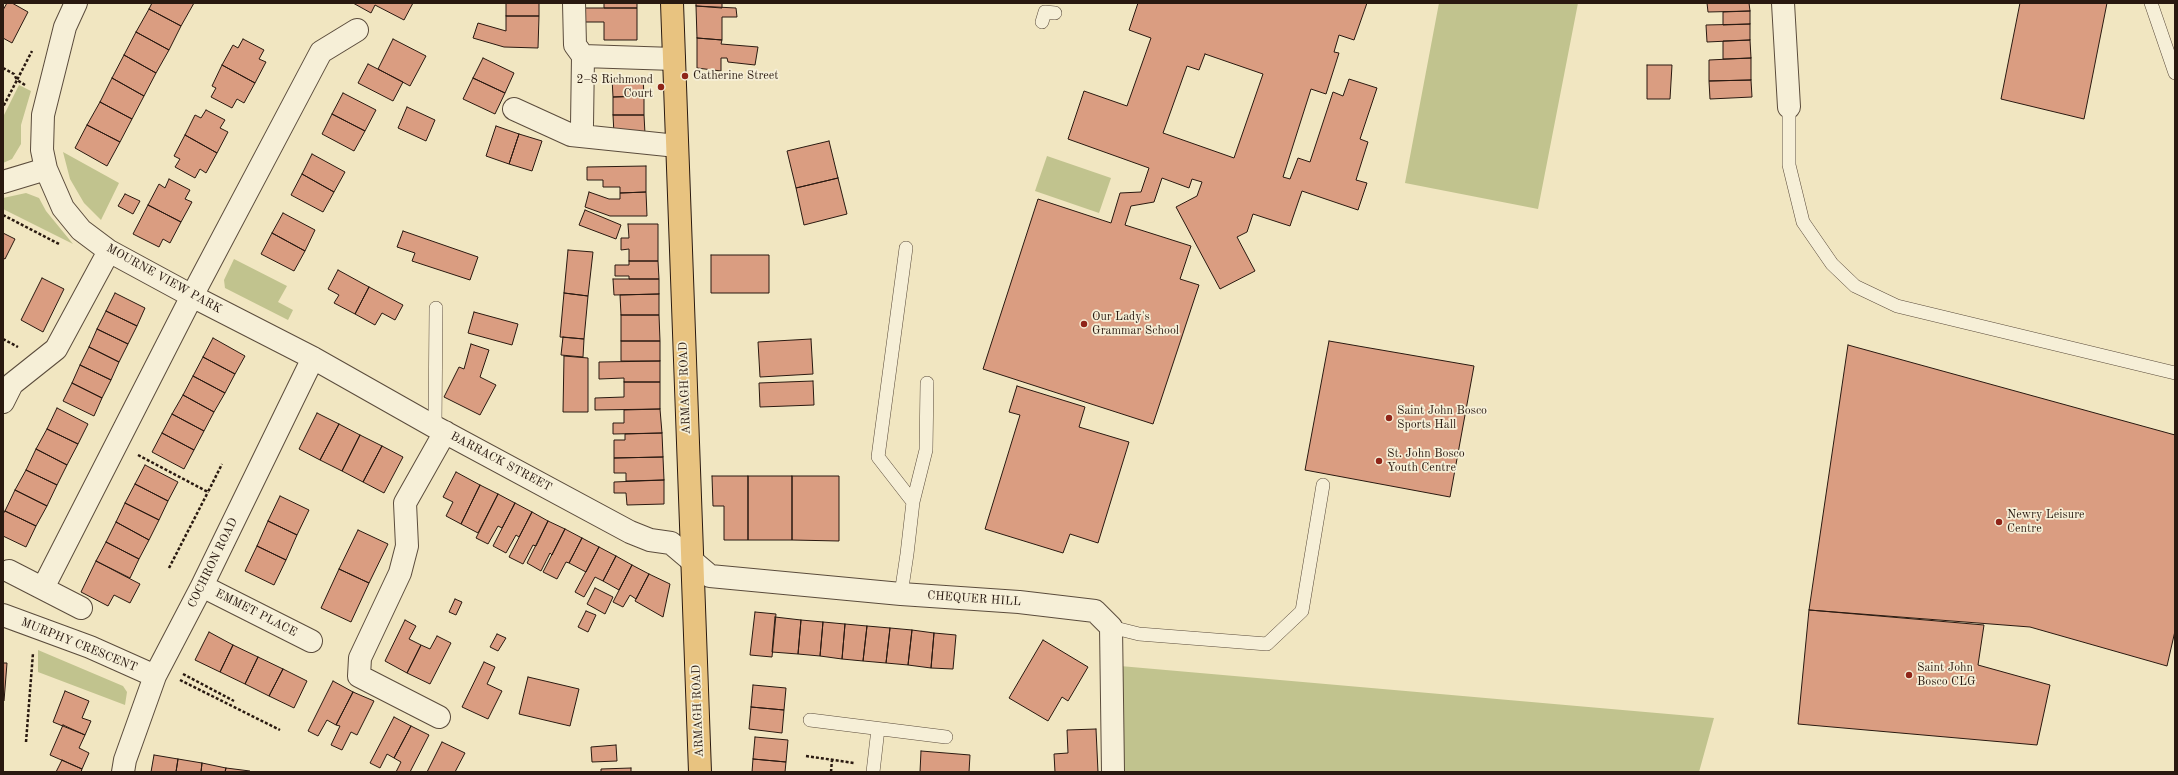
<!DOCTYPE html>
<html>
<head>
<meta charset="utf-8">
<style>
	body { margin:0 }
	#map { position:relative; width:2178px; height:775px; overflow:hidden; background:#f1e6c1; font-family:"Old Standard TT",serif }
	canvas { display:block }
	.frame { position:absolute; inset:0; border:4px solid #291910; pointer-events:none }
</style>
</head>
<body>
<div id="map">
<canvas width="2178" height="775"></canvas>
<div class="frame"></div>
</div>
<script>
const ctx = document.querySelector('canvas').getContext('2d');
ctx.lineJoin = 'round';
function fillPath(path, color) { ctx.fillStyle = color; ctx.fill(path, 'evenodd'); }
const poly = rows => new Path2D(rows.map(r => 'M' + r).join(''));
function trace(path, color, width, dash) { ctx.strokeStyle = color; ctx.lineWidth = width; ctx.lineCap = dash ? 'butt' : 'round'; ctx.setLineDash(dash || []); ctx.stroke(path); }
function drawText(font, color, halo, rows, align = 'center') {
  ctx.font = font + ' "Old Standard TT",serif'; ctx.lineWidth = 3.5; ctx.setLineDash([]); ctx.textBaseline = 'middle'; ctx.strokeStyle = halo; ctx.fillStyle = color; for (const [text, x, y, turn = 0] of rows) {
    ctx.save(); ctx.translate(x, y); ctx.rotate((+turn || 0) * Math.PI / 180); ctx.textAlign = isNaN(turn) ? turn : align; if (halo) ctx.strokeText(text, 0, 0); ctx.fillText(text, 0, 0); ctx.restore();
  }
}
const green = poly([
	[1439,3,1578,3,1538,209,1405,183],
	[19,85,31,91,21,125,21,144,12,159,3,163,3,117],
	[63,152,119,183,101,220,84,203,70,179],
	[1047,156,1111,178,1099,213,1035,191],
	[26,193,39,198,46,211,73,244,3,209,3,198],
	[234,259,287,286,278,302,293,310,288,320,225,288,224,280],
	[38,650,123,686,127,692,125,705,38,672],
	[1120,666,1714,718,1699,772,1122,772]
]);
const building = poly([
	[7,3,12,3,28,12,12,43,3,38,3,10,7,3],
	[152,3,194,3,181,26,149,9,152,3],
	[353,3,413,3,404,20,375,5,371,13,353,3],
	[506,3,539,3,539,16,506,16,506,3],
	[604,3,637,3,637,8,604,8,604,3],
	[696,3,722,3,722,8,696,6,696,3],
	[1138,3,1367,3,1354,40,1339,35,1334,52,1339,53,1326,94,1311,89,1283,177,1290,179,1298,158,1310,162,1333,92,1343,96,1349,79,1377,88,1360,139,1368,142,1356,180,1367,183,1358,210,1302,191,1290,226,1253,214,1247,232,1237,237,1255,271,1220,289,1176,207,1197,196,1202,182,1192,179,1189,188,1162,178,1154,202,1131,206,1125,225,1191,246,1180,279,1199,285,1153,424,983,369,1038,199,1111,223,1120,193,1141,192,1149,168,1068,139,1084,91,1127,106,1151,38,1129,30,1138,3],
	[1205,54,1263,74,1234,158,1163,133,1187,66,1199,70,1205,54],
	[1707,3,1749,3,1750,11,1708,12,1707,3],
	[2020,3,2107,3,2084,119,2001,99,2020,3],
	[696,6,736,8,737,17,722,17,722,40,697,38,696,6],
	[585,8,637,8,637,40,604,40,604,22,585,22,585,8],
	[149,9,181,26,169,50,136,32,149,9],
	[1750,11,1750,24,1723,25,1723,12,1750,11],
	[506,16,539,16,538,48,504,47,473,38,478,23,506,31,506,16],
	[1750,24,1750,40,1707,42,1706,25,1750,24],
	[136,32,169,50,156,73,124,55,136,32],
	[697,38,722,40,721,44,758,47,755,65,728,62,727,58,721,58,721,71,697,68,697,38],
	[243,39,264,50,259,59,266,62,255,83,222,65,233,45,238,48,243,39],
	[393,39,426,56,410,86,378,69,393,39],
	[1750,40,1751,58,1723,59,1723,41,1750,40],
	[124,55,156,73,144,96,112,78,124,55],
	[483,58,514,73,505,93,473,78,483,58],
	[1751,58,1751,80,1709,81,1709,60,1751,58],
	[368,64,403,82,393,101,358,83,368,64],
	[222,65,255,83,244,103,237,99,232,108,211,97,216,88,212,86,222,65],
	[1647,65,1672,65,1670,99,1647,99,1647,65],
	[643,77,644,96,613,97,612,78,643,77],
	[112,78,144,96,132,119,100,102,112,78],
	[473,78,505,93,495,114,463,99,473,78],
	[1751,80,1752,97,1710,99,1709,81,1751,80],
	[343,93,376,110,365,131,332,114,343,93],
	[644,96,644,115,613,115,613,97,644,96],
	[100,102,132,119,120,142,87,125,100,102],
	[407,107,435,120,426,141,398,128,407,107],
	[206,110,225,120,220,128,228,132,217,153,185,135,195,115,201,118,206,110],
	[332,114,365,131,354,151,322,134,332,114],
	[613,115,644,115,645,134,614,134,613,115],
	[87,125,120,142,107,166,75,148,87,125],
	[496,126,519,134,509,164,486,156,496,126],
	[519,134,542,141,532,171,509,164,519,134],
	[185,135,217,153,206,173,200,169,195,178,175,167,180,159,174,156,185,135],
	[829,141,838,178,796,188,787,151,829,141],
	[312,154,345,172,334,192,302,174,312,154],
	[646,166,646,192,620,193,620,187,603,187,603,180,587,180,587,167,646,166],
	[302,174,334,192,323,212,291,195,302,174],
	[838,178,847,214,804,225,796,188,838,178],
	[169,179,190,190,185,199,192,202,181,222,148,205,159,184,165,188,169,179],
	[589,192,609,199,620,199,620,193,646,192,647,216,610,216,585,207,589,192],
	[125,194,140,201,133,214,118,206,125,194],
	[148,205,181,222,170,243,163,239,159,247,133,234,148,205],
	[585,210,621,225,616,239,579,225,585,210],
	[283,213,315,230,305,251,272,233,283,213],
	[628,224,658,224,658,261,629,261,629,249,621,250,621,238,629,238,628,224],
	[403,231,478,257,470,280,412,261,415,253,397,247,403,231],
	[3,233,15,239,5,259,3,258,3,233],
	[272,233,305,251,294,271,261,254,272,233],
	[568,250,593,252,588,296,564,293,568,250],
	[711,255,769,255,769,293,711,293,711,255],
	[629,261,658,261,659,279,629,279,629,276,615,276,615,265,629,265,629,261],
	[338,270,369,287,355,314,334,303,339,295,328,289,338,270],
	[42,278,64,289,43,332,21,320,42,278],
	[613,279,659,279,659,294,614,295,613,279],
	[369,287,403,305,395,320,382,313,375,325,355,314,369,287],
	[115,293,145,308,137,326,106,311,115,293],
	[564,293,588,296,584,339,560,337,564,293],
	[659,294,659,315,621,315,620,295,659,294],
	[106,311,137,326,128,344,97,329,106,311],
	[474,312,518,324,512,345,468,333,474,312],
	[621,315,659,315,660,341,621,341,621,315],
	[97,329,128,344,119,362,89,347,97,329],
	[563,337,584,339,583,357,561,355,563,337],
	[213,338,245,356,235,374,203,357,213,338],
	[811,339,813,374,760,377,758,342,811,339],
	[621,341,660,341,660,361,621,361,621,341],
	[1329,341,1474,366,1450,497,1305,470,1329,341],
	[471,344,489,350,480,377,496,385,480,415,444,397,459,367,464,369,471,344],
	[1848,345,2175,435,2175,631,2167,666,2030,627,1809,610,1848,345],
	[89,347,119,362,111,380,80,365,89,347],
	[564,356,588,358,588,412,563,412,564,356],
	[203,357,235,374,225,393,193,376,203,357],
	[660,361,660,382,624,382,624,378,599,379,599,362,660,361],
	[80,365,111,380,102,398,72,383,80,365],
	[193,376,225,393,214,412,183,395,193,376],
	[813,381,814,405,760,407,759,383,813,381],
	[624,382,660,382,660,409,595,410,595,398,624,397,624,382],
	[72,383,102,398,94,416,63,401,72,383],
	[1017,386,1085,407,1079,427,1129,442,1098,543,1070,534,1063,553,985,529,1020,415,1009,412,1017,386],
	[183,395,214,412,204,431,172,414,183,395],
	[57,408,88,424,78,444,47,429,57,408],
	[660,409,662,433,613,434,613,423,624,423,624,410,660,409],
	[317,413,339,424,320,460,299,449,317,413],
	[172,414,204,431,194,450,162,433,172,414],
	[339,424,360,435,342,471,320,460,339,424],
	[47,429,78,444,67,465,36,449,47,429],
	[162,433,194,450,184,469,152,452,162,433],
	[662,433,663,457,614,458,614,440,625,440,625,434,662,433],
	[360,435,382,446,363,482,342,471,360,435],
	[382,446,403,457,384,493,363,482,382,446],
	[36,449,67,465,57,485,26,470,36,449],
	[663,457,664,480,626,481,626,473,614,473,614,458,663,457],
	[145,465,178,482,168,501,135,484,145,465],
	[26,470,57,485,47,506,15,490,26,470],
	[456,472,480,485,461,524,446,516,453,502,443,497,456,472],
	[712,476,748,476,748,540,724,540,724,506,713,506,712,476],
	[748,476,792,476,792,540,748,540,748,476],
	[792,476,839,476,839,541,792,540,792,476],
	[664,480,664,504,627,505,626,493,614,493,614,482,664,480],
	[135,484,168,501,159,520,125,503,135,484],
	[480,485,498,494,478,533,461,524,480,485],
	[15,490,47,506,36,526,5,511,15,490],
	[498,494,515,503,502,528,498,526,488,544,476,538,498,494],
	[280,496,309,510,297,535,268,521,280,496],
	[125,503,159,520,149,540,116,522,125,503],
	[515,503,532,512,519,537,516,535,506,553,493,546,515,503],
	[5,511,36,526,26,547,3,536,3,514,5,511],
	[532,512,548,521,536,546,533,545,523,564,509,557,532,512],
	[268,521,297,535,286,560,257,546,268,521],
	[548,521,565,529,552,555,550,553,541,571,527,563,548,521],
	[116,522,149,540,139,559,106,542,116,522],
	[565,529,582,538,569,563,566,562,557,579,543,572,565,529],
	[358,530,388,544,369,583,339,569,358,530],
	[582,538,599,547,586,572,569,563,582,538],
	[106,542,139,559,130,578,96,561,106,542],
	[257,546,286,560,274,585,245,571,257,546],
	[599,547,616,556,603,581,595,577,584,597,575,592,599,547],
	[616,556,632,565,619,590,603,581,616,556],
	[96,561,140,584,130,603,114,595,108,606,81,592,96,561],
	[632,565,649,574,636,599,630,595,623,607,613,602,632,565],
	[339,569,369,583,351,622,321,608,339,569],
	[649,574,670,584,663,617,635,601,649,574],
	[595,588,613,597,605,614,587,604,595,588],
	[455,599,462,602,456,615,449,612,455,599],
	[1809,610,1984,625,1978,665,2050,685,2037,745,1798,724,1809,610],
	[586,611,596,615,588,632,578,627,586,611],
	[755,612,776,614,772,657,750,655,755,612],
	[775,617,801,620,798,654,772,652,775,617],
	[405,620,416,626,409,639,421,645,407,673,385,661,405,620],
	[801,620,823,622,820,656,798,654,801,620],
	[823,622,845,624,842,659,820,656,823,622],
	[845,624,867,626,863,661,842,659,845,624],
	[867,626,890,628,886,663,863,661,867,626],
	[890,628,912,630,908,665,886,663,890,628],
	[912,630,934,633,931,668,908,665,912,630],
	[209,632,233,645,220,672,195,660,209,632],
	[934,633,956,635,953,669,931,668,934,633],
	[497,634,506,638,498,651,490,647,497,634],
	[437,636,451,643,430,684,407,673,421,645,430,649,437,636],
	[1043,640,1088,667,1068,701,1062,697,1048,721,1009,698,1043,640],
	[233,645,258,657,245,684,220,672,233,645],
	[258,657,283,669,269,696,245,684,258,657],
	[484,662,495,667,487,684,502,691,488,719,462,707,484,662],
	[3,663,7,663,4,701,3,701,3,663],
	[283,669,307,681,294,708,269,696,283,669],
	[528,677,579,689,570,726,519,714,528,677],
	[333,681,353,692,336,725,327,720,318,736,308,731,333,681],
	[753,685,786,688,784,710,751,707,753,685],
	[65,691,89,701,82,718,91,721,85,735,53,722,65,691],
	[353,692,374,701,357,735,351,732,342,750,331,745,340,726,336,725,353,692],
	[751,707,784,710,782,733,749,729,751,707],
	[394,717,411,726,394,758,387,754,380,768,370,763,394,717],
	[63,725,85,735,79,748,89,753,82,769,50,755,63,725],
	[411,726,429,735,410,772,396,772,401,762,394,758,411,726],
	[1096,729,1098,772,1055,772,1054,754,1068,753,1067,730,1096,729],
	[755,737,788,740,786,762,753,759,755,737],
	[442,742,465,753,455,772,427,772,442,742],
	[616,745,617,761,592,762,591,747,616,745],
	[921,751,970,755,969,772,920,772,921,751],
	[154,755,178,759,176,772,151,772,154,755],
	[178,759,202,763,201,772,176,772,178,759],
	[753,759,786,762,785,772,752,772,753,759],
	[62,760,82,769,81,772,56,772,62,760],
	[202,763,226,768,225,772,201,772,202,763],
	[226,768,250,771,250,772,225,772,226,768],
	[631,768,631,772,601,772,601,769,631,768]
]);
const path = poly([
	[3,68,14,74,17,80,3,107],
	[25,85,17,80,32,51],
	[3,215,59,244],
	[3,339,18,347],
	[138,455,208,492,222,464],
	[169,568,208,492],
	[183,674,234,701],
	[180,680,280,730],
	[26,742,33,653],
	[806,756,854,763],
	[831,772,832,759]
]);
const service = poly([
	[2151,3,2175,73],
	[1042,22,1045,12,1055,13],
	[1789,107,1789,165,1803,222,1832,264,1855,286,1897,306,2175,373],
	[906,248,878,457,913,502],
	[435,427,436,308],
	[901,594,907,554,913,502,926,450,927,383],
	[1111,627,1139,634,1267,644,1302,611,1323,485],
	[810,720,946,737],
	[873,772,878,729]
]);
const minor = poly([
	[76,3,65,27,43,115,42,150,46,169,63,208,81,230,109,251,192,296,313,358,435,427,630,532,650,540,671,543,710,576,901,594,1019,602,1095,611,1111,627,1113,772],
	[574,3,575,45,583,56,582,125],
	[1783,3,1789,107],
	[583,56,674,59],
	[514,109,571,135,677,146],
	[3,182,46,169],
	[3,402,12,384,56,349,109,251],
	[9,571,81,608],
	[202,586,311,641],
	[43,588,192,296,321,52,357,30],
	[3,615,90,647,155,676],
	[439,717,359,676,360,658,400,573,407,546,405,503,445,432],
	[123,772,125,760,155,676,202,586,313,358]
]);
const primary = poly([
	[672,3,700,772]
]);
const markers = [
	[685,76,4,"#8f2418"],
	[661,87,4,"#8f2418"],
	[1084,324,4,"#8f2418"],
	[1389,418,4,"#8f2418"],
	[1379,461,4,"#8f2418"],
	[1999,522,4,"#8f2418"],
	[1909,675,4,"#8f2418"]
];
const poiNames = [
	["Catherine Street",693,76],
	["2–8 Richmond",653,80,"right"],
	["Court",653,94,"right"],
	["Our Lady's",1092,317],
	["Grammar School",1092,331],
	["Saint John Bosco",1397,411],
	["Sports Hall",1397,425],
	["St. John Bosco",1387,454],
	["Youth Centre",1387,468],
	["Newry Leisure",2007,515],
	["Centre",2007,529],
	["Saint John",1917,668],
	["Bosco CLG",1917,682]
];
const streetNames = [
	["MOURNE VIEW PARK",164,279,29],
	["ARMAGH ROAD",685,388,-92],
	["BARRACK STREET",501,462,28],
	["COCHRON ROAD",213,563,-64],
	["CHEQUER HILL",974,599,4],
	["EMMET PLACE",256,613,27],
	["MURPHY CRESCENT",79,645,22],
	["ARMAGH ROAD",698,711,-92]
];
fillPath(green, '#c1c38e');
fillPath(building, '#da9d81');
trace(building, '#291910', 1);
trace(service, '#5b4c3c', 14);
trace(minor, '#5b4c3c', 24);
trace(primary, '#291910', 24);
trace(path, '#291910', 2.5, [3, 2]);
trace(service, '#f6efd7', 13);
trace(minor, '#f6efd7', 22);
trace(primary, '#e8c380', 22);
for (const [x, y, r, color] of markers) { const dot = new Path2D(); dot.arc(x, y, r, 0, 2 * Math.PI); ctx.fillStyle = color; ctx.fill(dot); trace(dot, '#f6efd7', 1.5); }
drawText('12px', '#291910', '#f6efd7', poiNames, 'left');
drawText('12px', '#291910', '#f6efd7', streetNames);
</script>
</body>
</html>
